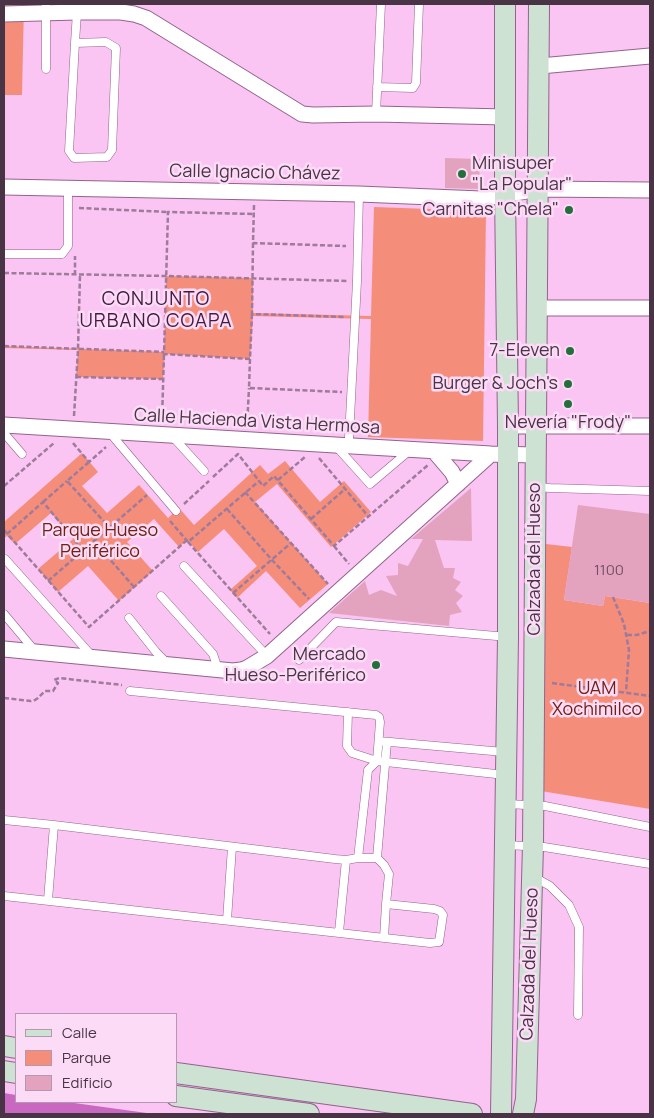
<!DOCTYPE html>
<html>
<head>
<meta charset="utf-8">
<style>
	body { margin:0 }
	#map { position:relative; width:654px; height:1118px; overflow:hidden; background:#fac5f3; font-family:Manrope,sans-serif }
	canvas { display:block }
	.frame { position:absolute; inset:0; border:5px solid #493446; pointer-events:none }
	.legend { position:absolute; left:15px; top:1013px; width:162px; height:90px; box-sizing:border-box; background:#fbdbf6; border:1px solid #b498b0; margin:0; padding:6px 9px; list-style:none; font-size:15px; color:#493446 }
	.legend li { display:flex; align-items:center; gap:10px; height:25px }
	.legend b { width:25px; border:1px solid #b498b0 }
</style>
</head>
<body>
<div id="map">
<canvas width="654" height="1118"></canvas>
<div class="frame"></div>
<ul class="legend">
<li><b style="height:6px;background:#cee2d3"></b>Calle</li>
<li><b style="height:14px;background:#f58d7b"></b>Parque</li>
<li><b style="height:14px;background:#e3a3bf"></b>Edificio</li>
</ul>
</div>
<script>
const ctx = document.querySelector('canvas').getContext('2d');
ctx.lineJoin = 'round';
function fillPath(path, color) { ctx.fillStyle = color; ctx.fill(path, 'evenodd'); }
const poly = rows => new Path2D(rows.map(r => 'M' + r).join(''));
function trace(path, color, width, dash) { ctx.strokeStyle = color; ctx.lineWidth = width; ctx.lineCap = dash ? 'butt' : 'round'; ctx.setLineDash(dash || []); ctx.stroke(path); }
function drawText(font, color, halo, rows, align = 'center') {
  ctx.font = font + ' Manrope,sans-serif'; ctx.lineWidth = 5; ctx.setLineDash([]); ctx.textBaseline = 'middle'; ctx.strokeStyle = halo; ctx.fillStyle = color; for (const [text, x, y, turn = 0] of rows) {
    ctx.save(); ctx.translate(x, y); ctx.rotate((+turn || 0) * Math.PI / 180); ctx.textAlign = isNaN(turn) ? turn : align; if (halo) ctx.strokeText(text, 0, 0); ctx.fillText(text, 0, 0); ctx.restore();
  }
}
const green = poly([
	[4,4,24,4,22,95,4,95],
	[374,207,486,211,483,441,368,437,371,319,253,316,250,359,165,354,163,379,76,377,78,350,4,348,4,346,164,352,166,276,253,278,253,313,371,316],
	[82,453,98,472,82,486,107,513,139,485,168,518,179,508,194,525,260,465,268,474,285,461,320,502,344,481,371,512,331,547,277,484,255,502,328,584,300,608,266,571,237,598,230,590,257,566,224,529,198,552,187,540,179,547,154,519,127,542,153,571,119,601,88,566,58,592,38,569,73,539,51,513,15,544,7,536,4,538,4,522],
	[546,544,572,547,564,600,603,606,605,596,650,603,650,809,541,791]
]);
const water = poly([
	[4,1093,16,1095,16,1102,67,1102,154,1114,4,1114]
]);
const building = poly([
	[445,158,480,159,479,189,445,188],
	[471,488,472,541,435,540,444,568,455,568,453,578,461,582,455,590,463,596,456,603,462,612,450,615,449,626,329,613,365,581,369,595,381,590,397,596,386,576,398,575,398,563,408,566,423,539,411,539],
	[578,505,650,514,650,603,605,596,603,606,564,600]
]);
const path = poly([
	[254,205,253,243,346,246],
	[79,208,168,212],
	[253,243,252,314,344,317],
	[4,273,166,276,348,281],
	[75,275,75,256],
	[252,314,250,359,164,354,168,212,254,214],
	[4,346,164,352],
	[250,359,249,388,342,392],
	[76,377,163,379],
	[74,416,78,350,80,275],
	[162,420,164,354],
	[247,427,249,388],
	[73,443,89,462,106,447],
	[319,458,368,516],
	[89,462,67,481,109,527],
	[213,477,238,454,263,486,274,476,334,546,428,465],
	[278,480,305,457],
	[4,486,54,443],
	[245,492,328,584],
	[43,502,67,481],
	[184,504,209,481],
	[227,509,272,560,309,599],
	[311,519,345,489],
	[170,521,188,542,259,481],
	[4,530,89,627,187,540],
	[7,534,43,502,83,550],
	[188,542,270,634],
	[334,546,349,564],
	[48,581,94,541],
	[134,587,94,541,147,495],
	[233,593,291,543],
	[613,597,624,624,629,650,626,692],
	[627,635,637,635,650,631],
	[552,683,650,696],
	[4,698,31,701,35,700,38,698,45,691,53,691,58,683,54,680,59,678,122,685]
]);
const lane = poly([
	[46,4,46,69],
	[75,43,106,42,116,48,112,150,107,157,74,158,69,151,75,43,77,12],
	[377,87,413,88,416,83,419,4],
	[376,114,381,4],
	[4,254,62,254,68,246,68,188],
	[4,433,22,454],
	[110,433,176,511],
	[172,436,204,471],
	[349,438,357,281,359,194],
	[335,445,370,484,409,451],
	[537,487,550,488,650,491],
	[5,559,92,656],
	[184,566,267,656],
	[161,596,213,654,218,669],
	[4,614,35,651],
	[129,618,156,652,168,664],
	[299,660,336,622,508,637],
	[130,691,376,715,379,717,380,722,377,761,368,770,358,858],
	[348,712,347,746,352,753,377,761,505,775],
	[379,741,504,752],
	[507,804,545,806,650,827],
	[4,820,54,825,335,859,346,860,358,858,377,858,384,865,389,874,386,904,434,909,440,911,443,915,439,942,430,943,4,896],
	[506,845,544,847,650,864],
	[377,858,387,742],
	[534,877,550,886,569,905,579,927,578,1015],
	[48,900,54,825],
	[227,920,232,847],
	[339,932,346,860],
	[384,938,386,904]
]);
const street = poly([
	[4,14,77,12,121,12,134,14,146,18,302,114,313,115,376,114,505,117],
	[540,66,650,56],
	[4,187,359,194,481,199,538,189,650,190],
	[537,308,650,308],
	[4,425,335,445,491,454,536,455],
	[508,426,650,426],
	[434,451,452,472,458,484],
	[4,649,233,671,241,670,247,668,267,656,491,454]
]);
const secondary = poly([
	[4,1046,16,1048],
	[4,1071,16,1073],
	[176,1073,472,1114],
	[176,1096,309,1114],
	[501,1114,508,637,508,426,505,192,505,4],
	[523,1114,526,1099,533,845,539,4]
]);
const markers = [
	[462,174,5,"#246e3c"],
	[569,210,5,"#246e3c"],
	[570,351,5,"#246e3c"],
	[568,384,5,"#246e3c"],
	[568,404,5,"#246e3c"],
	[376,665,5,"#246e3c"]
];
const numberNames = [
	["1100",609,571]
];
const poiNames = [
	["Minisuper",472,164,"left"],
	["\"La Popular\"",472,185,"left"],
	["Carnitas \"Chela\"",559,210],
	["7-Eleven",560,351],
	["Burger & Joch's",558,384],
	["Nevería \"Frody\"",568,423,"center"],
	["Mercado",366,655],
	["Hueso-Periférico",366,676]
];
const streetNames = [
	["Calle Ignacio Chávez",255,173,1],
	["Calle Hacienda Vista Hermosa",257,422,3],
	["Calzada del Hueso",535,559,-90],
	["Calzada del Hueso",530,964,-88]
];
const parkNames = [
	["Parque Hueso",100,531],
	["Periférico",100,552],
	["UAM",597,689],
	["Xochimilco",597,710]
];
const neighbourhoodNames = [
	["CONJUNTO",156,300],
	["URBANO COAPA",156,322]
];
fillPath(green, '#f58d7b');
fillPath(water, '#c968c0');
fillPath(building, '#e3a3bf');
trace(lane, '#92638d', 9);
trace(street, '#92638d', 17);
trace(secondary, '#92638d', 22);
trace(path, '#9f7a9a', 2.5, [5, 2.5]);
trace(lane, '#fff', 8);
trace(street, '#fff', 15);
trace(secondary, '#cee2d3', 20);
for (const [x, y, r, color] of markers) { const dot = new Path2D(); dot.arc(x, y, r, 0, 2 * Math.PI); ctx.fillStyle = color; ctx.fill(dot); trace(dot, '#fbdbf6', 2); }
drawText('15px', '#705064', null, numberNames);
drawText('18px', '#493446', '#fbdbf6', poiNames, 'right');
drawText('18px', '#493446', '#fbdbf6', streetNames);
drawText('18px', '#712015', '#fbdbf6', parkNames);
ctx.letterSpacing = '1px';
drawText('19px', '#431a40', '#fbdbf6', neighbourhoodNames);
ctx.letterSpacing = '0px';
</script>
</body>
</html>
